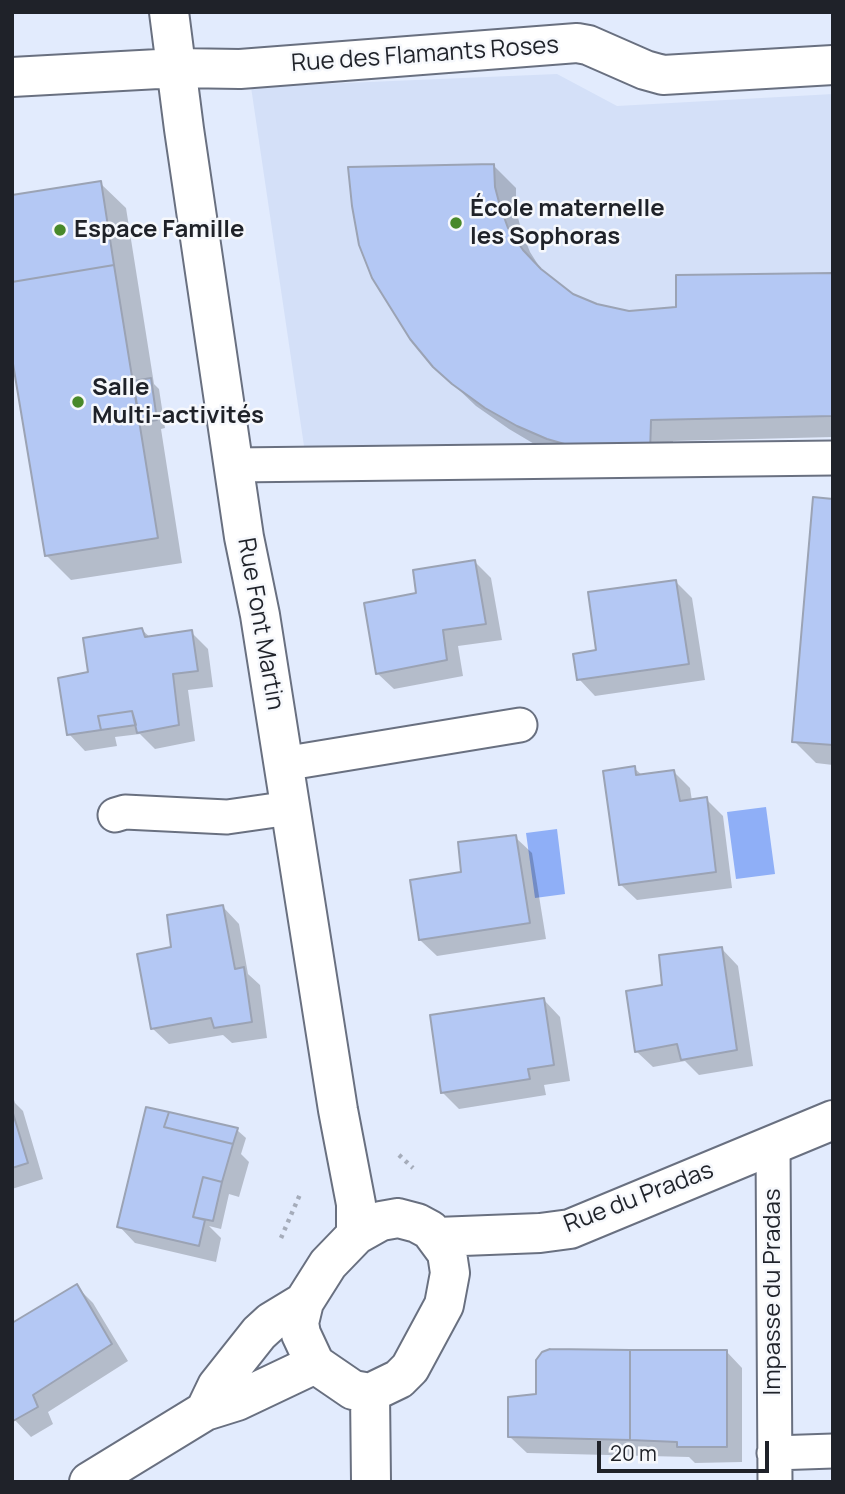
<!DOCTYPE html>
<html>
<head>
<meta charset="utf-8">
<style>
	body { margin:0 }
	#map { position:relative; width:845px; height:1494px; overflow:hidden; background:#e2ebfd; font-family:Manrope,sans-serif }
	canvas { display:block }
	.frame { position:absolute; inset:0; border:14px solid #1f2229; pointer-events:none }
	.scale { position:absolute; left:597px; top:1441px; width:172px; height:32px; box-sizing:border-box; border:4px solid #1f2229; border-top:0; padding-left:9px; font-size:21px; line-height:24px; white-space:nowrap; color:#1f2229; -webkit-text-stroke:5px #f6f8fc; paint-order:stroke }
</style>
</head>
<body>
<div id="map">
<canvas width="845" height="1494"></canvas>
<div class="frame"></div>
<div class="scale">20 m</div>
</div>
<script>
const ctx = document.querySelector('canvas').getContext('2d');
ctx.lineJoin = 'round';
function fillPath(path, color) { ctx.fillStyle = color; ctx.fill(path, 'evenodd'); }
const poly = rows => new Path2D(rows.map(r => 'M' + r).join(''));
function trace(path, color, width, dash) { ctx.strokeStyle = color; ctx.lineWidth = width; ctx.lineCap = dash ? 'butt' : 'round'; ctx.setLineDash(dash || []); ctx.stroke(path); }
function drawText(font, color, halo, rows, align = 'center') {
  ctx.font = font + ' Manrope,sans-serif'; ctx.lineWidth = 5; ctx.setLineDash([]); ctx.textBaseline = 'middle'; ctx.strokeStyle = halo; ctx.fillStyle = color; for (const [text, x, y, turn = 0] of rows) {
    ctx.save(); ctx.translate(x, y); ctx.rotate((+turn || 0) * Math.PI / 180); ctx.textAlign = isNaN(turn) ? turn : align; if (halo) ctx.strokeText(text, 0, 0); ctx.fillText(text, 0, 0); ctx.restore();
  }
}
const built = poly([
	[557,74,617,106,833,94,833,415,652,420,650,454,304,446,251,87]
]);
const water = poly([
	[766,807,775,874,736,879,727,812],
	[557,829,565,894,535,898,526,833]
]);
const shadow = poly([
	[494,166,516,188,516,210,521,229,530,252,544,274,572,295,596,306,629,312,678,309,833,274,833,437,673,441,672,475,541,448,509,429,476,406,434,366],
	[100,183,126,208,154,384,159,389,165,428,161,429,182,563,71,580,46,555],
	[833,500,833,765,816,763,794,741],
	[475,562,491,578,502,640,458,646,463,676,394,689,377,673,417,594],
	[676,582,692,598,705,680,595,696,579,679,598,651],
	[142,630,151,638,191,632,208,649,213,687,188,690,195,741,155,749,140,734,115,737,117,746,85,751,69,734,90,673],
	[634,768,643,776,674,772,690,788,692,801,706,799,723,816,732,888,637,900,620,884],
	[515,837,532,853,546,939,437,956,420,940,463,873],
	[223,907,239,924,248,974,260,985,267,1038,232,1043,223,1035,169,1044,152,1028,173,949],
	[722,949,738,966,753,1066,699,1075,685,1061,653,1067,636,1051,664,987],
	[544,1000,560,1017,570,1081,544,1085,546,1095,459,1109,443,1093],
	[12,1093,15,1103,23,1111,43,1179,12,1189],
	[237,1130,246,1138,241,1154,249,1162,239,1197,229,1194,221,1229,209,1226,221,1238,216,1262,135,1243,119,1226],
	[77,1287,93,1303,128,1361,48,1412,53,1424,31,1437,12,1417,12,1325],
	[726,1351,742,1368,742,1462,695,1463,689,1457,527,1453,510,1437,538,1396]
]);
const building = poly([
	[494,164,495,187,500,206,508,228,523,250,541,269,573,294,597,304,629,311,676,307,676,275,833,273,833,416,651,420,650,454,582,449,547,439,517,426,485,408,452,384,433,367,410,339,372,278,359,245,352,206,348,167,494,164],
	[101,181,114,265,12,282,12,195,101,181],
	[114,265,158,538,45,556,12,358,12,282,114,265],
	[151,378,157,420,140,423,133,381,151,378],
	[813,497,833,499,833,745,792,742,813,497],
	[475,560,486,624,443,630,447,660,376,674,364,603,416,593,413,570,475,560],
	[676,580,689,664,577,680,573,654,596,650,588,592,676,580],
	[142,628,145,637,192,630,198,671,173,674,179,725,137,733,132,711,98,716,101,730,67,735,58,678,88,672,83,638,142,628],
	[132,711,136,725,101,730,98,716,132,711],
	[635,766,636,775,674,770,680,801,707,797,716,872,619,885,603,771,635,766],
	[516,835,530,923,419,940,410,880,461,872,458,842,516,835],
	[223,905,235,969,244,967,252,1022,214,1028,211,1018,151,1029,137,954,171,947,167,915,223,905],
	[722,947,737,1050,681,1060,677,1044,635,1052,626,991,662,985,659,955,722,947],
	[544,998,554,1065,528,1069,530,1079,441,1093,430,1015,544,998],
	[146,1107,169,1112,164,1127,233,1144,222,1182,203,1177,193,1217,205,1220,199,1246,117,1227,146,1107],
	[12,1110,28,1163,12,1168,12,1110],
	[169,1112,238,1128,233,1144,164,1127,169,1112],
	[203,1177,222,1182,213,1221,193,1217,203,1177],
	[77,1284,112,1344,33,1395,38,1407,13,1421,12,1323,77,1284],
	[550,1349,630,1350,630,1440,508,1437,508,1397,536,1394,536,1360,542,1352,550,1349],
	[630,1350,727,1350,727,1447,677,1447,677,1442,630,1440,630,1350]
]);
const path = poly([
	[399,1155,413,1168],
	[281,1238,301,1192]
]);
const lane = poly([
	[234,465,833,458],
	[283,764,520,725],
	[115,815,125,812,227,817,290,808],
	[773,1145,775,1482],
	[774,1453,833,1451]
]);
const street = poly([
	[169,12,184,129,244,537,260,615,338,1110,356,1204,356,1235],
	[12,77,177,68,240,69,577,43,588,45,645,70,663,75,833,65],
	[398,1218,417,1223,430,1230,447,1253,450,1273,444,1305,410,1368,399,1379,370,1393,353,1390,315,1364,301,1334,299,1323,304,1302,328,1264,356,1235,381,1221,398,1218],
	[437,1237,540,1233,570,1229,833,1120],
	[370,1393,371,1482],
	[205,1411,217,1386,259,1333,271,1322,304,1302],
	[89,1482,205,1411,237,1401,315,1364]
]);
const markers = [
	[456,223,7,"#48892a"],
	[60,230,7,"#48892a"],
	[78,402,7,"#48892a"]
];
const streetNames = [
	["Rue des Flamants Roses",425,55,-4],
	["Rue Font Martin",260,624,80],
	["Rue du Pradas",639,1198,-21],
	["Impasse du Pradas",773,1292,-90]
];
const poiNames = [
	["École maternelle",470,209],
	["les Sophoras",470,237],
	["Espace Famille",74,230],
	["Salle",92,388],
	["Multi-activités",92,416]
];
fillPath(built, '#d4e0f8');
fillPath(water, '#8faff7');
fillPath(shadow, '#0003');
fillPath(building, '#b4c8f4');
trace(building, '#9ba3b4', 2);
trace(lane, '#697080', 37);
trace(street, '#697080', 42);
trace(path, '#a5acba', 4.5, [3.5, 5]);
trace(lane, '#fff', 33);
trace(street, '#fff', 38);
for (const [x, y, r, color] of markers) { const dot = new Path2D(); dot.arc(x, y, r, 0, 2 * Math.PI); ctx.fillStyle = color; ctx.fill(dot); trace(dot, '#f6f8fc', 2.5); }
drawText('24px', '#1f2229', '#f6f8fc', streetNames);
drawText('bold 24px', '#1f2229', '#f6f8fc', poiNames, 'left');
</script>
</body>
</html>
